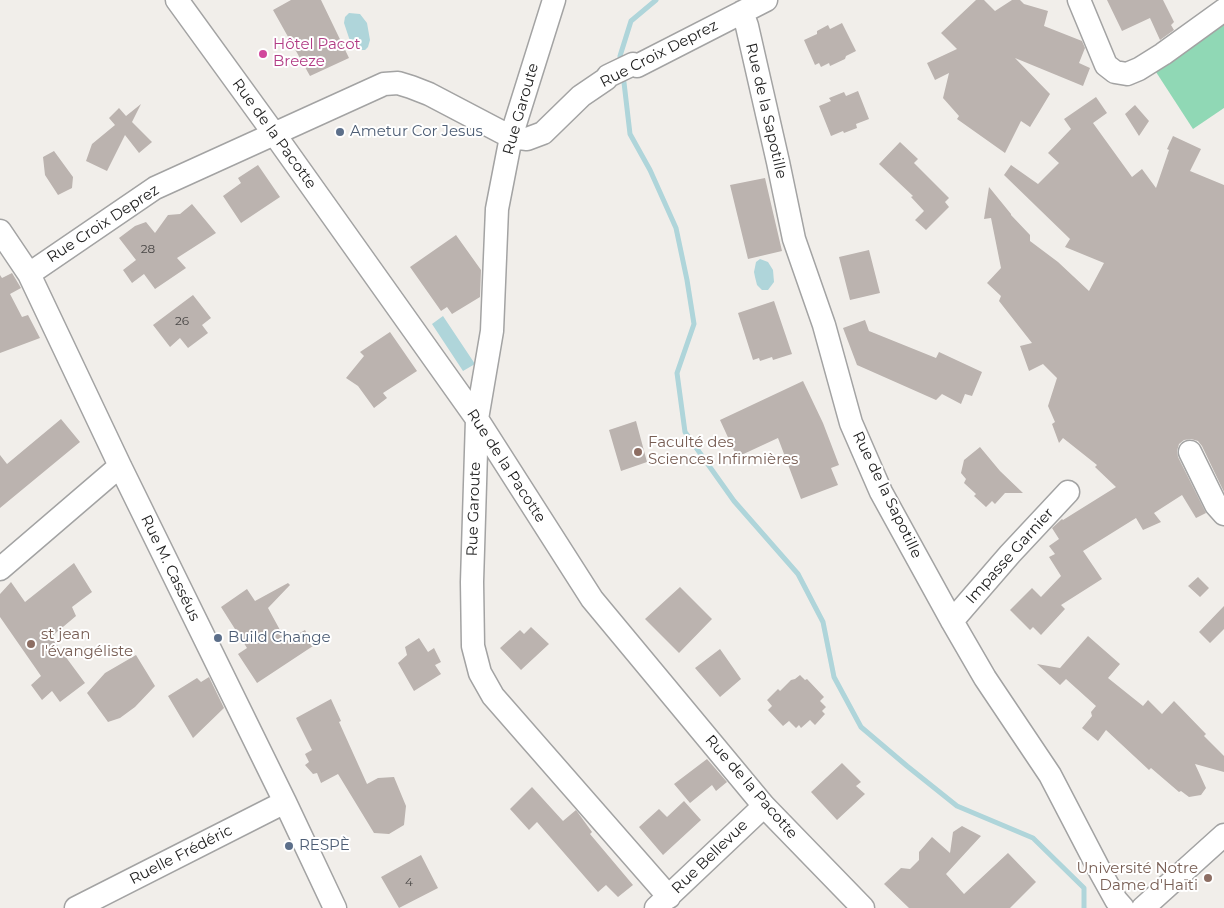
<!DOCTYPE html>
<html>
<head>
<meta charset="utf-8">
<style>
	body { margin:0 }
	canvas { display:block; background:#f1eeea }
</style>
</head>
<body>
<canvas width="1224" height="908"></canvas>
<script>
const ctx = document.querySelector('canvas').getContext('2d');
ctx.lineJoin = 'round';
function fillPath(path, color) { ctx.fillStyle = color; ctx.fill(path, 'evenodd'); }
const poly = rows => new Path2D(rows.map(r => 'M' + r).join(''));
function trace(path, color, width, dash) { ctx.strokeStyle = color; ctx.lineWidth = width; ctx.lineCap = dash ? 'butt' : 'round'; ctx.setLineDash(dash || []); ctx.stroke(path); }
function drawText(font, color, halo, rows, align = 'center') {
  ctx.font = font + ' Montserrat,sans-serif'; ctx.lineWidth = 4; ctx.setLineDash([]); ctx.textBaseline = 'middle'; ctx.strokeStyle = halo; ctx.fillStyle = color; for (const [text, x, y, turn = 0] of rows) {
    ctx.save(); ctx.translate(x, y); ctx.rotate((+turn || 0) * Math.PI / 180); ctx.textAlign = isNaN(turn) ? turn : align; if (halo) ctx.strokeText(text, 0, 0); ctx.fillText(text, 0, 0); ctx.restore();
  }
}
const pitch = poly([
	[1224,23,1224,108,1193,129,1156,72]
]);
const water = poly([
	[349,13,360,14,367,23,370,40,368,47,365,50,359,50,353,46,349,38,344,23,345,17],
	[760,259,768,262,773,270,774,282,768,290,762,290,757,285,755,277,754,272,756,262],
	[443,316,475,364,463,371,432,324]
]);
const stream = poly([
	[621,64,620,56,631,21,656,0],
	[623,74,630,134,650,170,676,228,687,280,694,324,677,373,685,432,734,501,798,574,823,622,834,677,861,727,907,766,957,806,1033,838,1084,888,1084,908]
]);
const building = poly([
	[291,0,321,0,349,58,310,76,273,10],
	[976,0,984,0,995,11,1012,0,1020,0,1024,4,1048,11,1044,26,1082,41,1085,48,1079,63,1090,68,1083,86,1015,58,1050,94,1030,127,1021,121,1005,153,957,119,959,116,943,98,949,73,935,80,927,63,957,49,941,33],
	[1107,0,1163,0,1174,22,1171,25,1174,30,1160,40,1150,18,1122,31],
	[842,23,856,51,846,56,845,59,830,66,829,63,821,67,819,63,815,65,804,40,817,34,817,31,828,25,830,29],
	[858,91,869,119,856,124,857,128,844,133,843,131,831,136,819,106,831,101,829,98,844,92,846,96],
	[1096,97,1107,113,1093,123,1132,177,1142,169,1156,188,1169,150,1167,149,1173,136,1201,149,1190,171,1224,185,1224,492,1202,446,1198,441,1191,439,1184,440,1179,444,1177,451,1178,457,1206,513,1196,518,1182,495,1154,513,1161,522,1143,530,1136,518,1083,551,1102,579,1061,605,1065,609,1041,635,1033,627,1030,630,1010,610,1032,588,1041,597,1061,576,1049,557,1055,554,1049,546,1059,539,1052,528,1062,519,1063,520,1116,487,1095,467,1097,465,1063,438,1059,443,1052,424,1055,422,1048,406,1057,378,1043,364,1029,371,1020,346,1032,343,999,301,1001,296,987,283,1001,268,991,218,984,219,989,187,1011,214,1011,215,1030,235,1030,241,1058,262,1089,291,1104,263,1065,247,1070,239,1004,175,1011,165,1038,184,1059,163,1048,153,1071,129,1064,119],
	[141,104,132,122,152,142,139,153,125,135,107,171,86,161,92,144,115,125,109,118,119,108,126,116],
	[1135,105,1149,121,1139,136,1125,114],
	[900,142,918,159,914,163,949,198,945,202,949,207,926,230,915,220,924,211,911,197,913,196,879,164],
	[54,151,73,177,72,188,58,195,45,175,43,157],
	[258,165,280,197,241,223,223,196,241,183,238,178],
	[765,178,782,251,748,259,730,185],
	[192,204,216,233,177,258,186,268,155,289,144,274,132,283,123,270,136,260,119,238,135,226,146,222,155,233,168,215,180,214],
	[456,235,481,270,480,297,452,314,447,307,441,311,410,267],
	[869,250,880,293,850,300,839,257],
	[12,273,21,288,10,294,22,317,28,315,40,338,0,353,0,275,2,278],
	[193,295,211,318,202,325,208,333,188,348,180,338,170,347,153,325],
	[774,301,792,354,773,360,772,357,760,361,759,358,753,360,738,313],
	[865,320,869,331,936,358,939,352,982,372,972,396,965,394,961,404,942,394,936,400,857,365,843,328],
	[390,332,417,371,383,393,387,398,374,408,358,386,346,378,364,356,360,352],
	[803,381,823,423,839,465,831,468,838,485,801,499,778,438,737,457,720,420],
	[61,419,80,442,0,508,0,455,7,464],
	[636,421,647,462,621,471,609,430],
	[980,447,1000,471,1023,493,1005,493,995,504,992,501,986,507,974,496,976,494,964,483,966,479,961,473,964,460],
	[74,563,92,592,72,607,76,616,51,637,85,683,60,702,52,691,42,700,31,685,41,676,0,617,0,594,11,582,25,602],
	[1198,577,1209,588,1200,597,1188,586],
	[288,583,290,585,268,608,286,641,305,630,313,646,257,683,238,654,247,648,221,607,247,589,255,601],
	[680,587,712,619,679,653,645,619],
	[1224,606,1224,629,1210,643,1199,632],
	[531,627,549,644,521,670,500,648,520,630,524,634],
	[1088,636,1120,664,1108,678,1143,706,1148,700,1162,714,1174,701,1206,734,1204,736,1224,756,1224,772,1195,764,1206,788,1201,795,1189,797,1181,791,1179,792,1151,768,1149,770,1106,730,1098,741,1082,728,1092,716,1091,712,1096,706,1066,679,1060,685,1037,664,1060,668],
	[419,638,428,652,434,648,441,662,435,665,441,674,414,691,398,663,407,655,405,647],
	[720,649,741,679,720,697,695,668],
	[136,655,155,686,135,707,120,718,108,722,87,693,105,673],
	[800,675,805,680,807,679,824,697,820,701,826,707,822,711,825,714,815,725,810,720,801,728,799,725,796,728,789,721,783,726,768,710,772,706,767,700,778,689,780,691,791,680,795,679],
	[209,677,224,708,193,738,168,696,197,678,201,682],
	[331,699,341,721,339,722,367,784,378,778,394,777,406,806,404,825,389,834,374,833,338,774,321,783,317,773,313,774,305,765,309,762,305,754,312,750,296,718],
	[707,759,727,782,716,791,712,785,690,803,674,784],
	[842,763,861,782,856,786,865,794,837,820,811,792],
	[532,787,563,821,576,810,592,832,590,834,633,885,618,897,606,885,598,892,537,822,529,830,510,809],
	[684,801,701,820,663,855,639,827,659,809,667,817],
	[962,826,981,836,946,874,964,894,1008,853,1036,882,1010,908,909,908,884,884,901,868,910,869,919,860,919,852,932,837,950,853,953,832],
	[421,855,438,888,399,908,381,877]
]);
const minor = poly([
	[177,0,275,135,477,419,592,599,764,806,863,908],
	[554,0,511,137,497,209,492,331,477,419,472,582,473,646,480,673,493,696,669,897],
	[1079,0,1106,65,1115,72,1127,74,1139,69,1163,54,1224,10],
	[742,12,747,26,778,162,794,239,824,325,851,423,881,492,952,621,985,678,1050,775,1101,873,1116,900,1123,908],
	[0,231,29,274,120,466,285,802,335,908],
	[29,274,155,188,384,84,398,83,411,87,429,94,511,137,527,139,543,133,581,96,606,79,608,76,633,64,637,66,766,0],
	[1190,452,1216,505,1224,514],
	[0,569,120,466],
	[952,621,1010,554,1068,492],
	[76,908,285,802],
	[656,908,764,806],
	[1143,908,1224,835]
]);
const markers = [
	[263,54,5,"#d1479c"],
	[340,132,5,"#5c6f8a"],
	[638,452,5,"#8d6e63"],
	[218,638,5,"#5c6f8a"],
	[31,644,5,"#8d6e63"],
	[289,846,5,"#5c6f8a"],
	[1208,878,5,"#8d6e63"]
];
const numberNames = [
	["28",148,249],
	["26",182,321],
	["4",409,882]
];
const hotelNames = [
	["Hôtel Pacot",273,45],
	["Breeze",273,62]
];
const streetNames = [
	["Rue Croix Deprez",659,54,-27],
	["Rue Garoute",521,109,-74],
	["Rue de la Sapotille",766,111,77],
	["Rue de la Pacotte",274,134,54],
	["Rue Croix Deprez",103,224,-33],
	["Rue de la Pacotte",506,466,57],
	["Rue de la Sapotille",887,495,64],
	["Rue Garoute",474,509,-88],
	["Impasse Garnier",1010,556,-48],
	["Rue M. Casséus",170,568,64],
	["Rue de la Pacotte",751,787,49],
	["Ruelle Frédéric",181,855,-27],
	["Rue Bellevue",710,857,-44]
];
const serviceNames = [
	["Ametur Cor Jesus",350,132],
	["Build Change",228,638],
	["RESPÈ",299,846]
];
const educationNames = [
	["Faculté des",648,443],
	["Sciences Infirmières",648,460],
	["st jean",41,635],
	["l'évangéliste",41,652],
	["Université Notre",1198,869,"right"],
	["Dame d'Haïti",1198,886,"right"]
];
fillPath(pitch, '#90d8b5');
fillPath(water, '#afd5da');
trace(stream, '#afd5da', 5);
fillPath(building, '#bbb3af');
trace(minor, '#a3a3a3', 25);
trace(minor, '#fff', 22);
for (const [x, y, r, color] of markers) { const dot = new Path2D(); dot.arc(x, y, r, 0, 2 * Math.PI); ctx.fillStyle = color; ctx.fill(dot); trace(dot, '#fff', 2); }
drawText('12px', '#484645', null, numberNames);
drawText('15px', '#b23c85', '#fff', hotelNames, 'left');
drawText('15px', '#222', '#fff', streetNames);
drawText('15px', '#4e5e75', '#fff', serviceNames, 'left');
drawText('15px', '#785e54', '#fff', educationNames, 'left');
</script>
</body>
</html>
